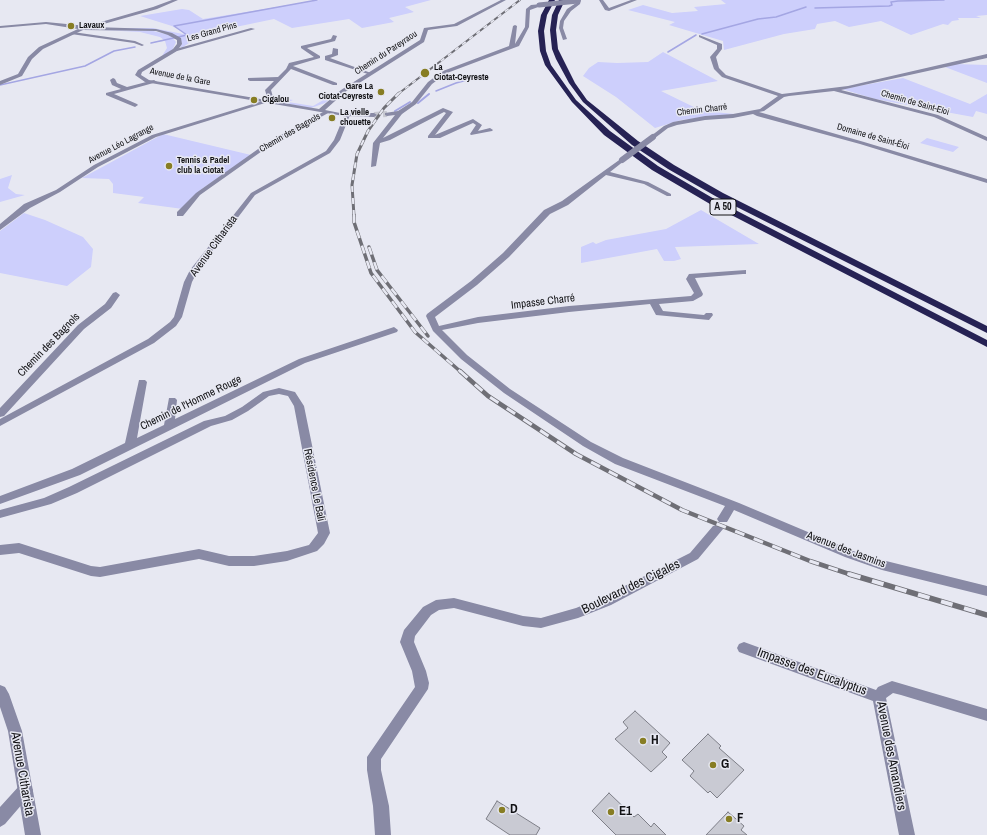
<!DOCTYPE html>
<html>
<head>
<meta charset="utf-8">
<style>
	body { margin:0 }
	canvas { display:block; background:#e7e8f2 }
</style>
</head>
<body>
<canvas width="987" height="835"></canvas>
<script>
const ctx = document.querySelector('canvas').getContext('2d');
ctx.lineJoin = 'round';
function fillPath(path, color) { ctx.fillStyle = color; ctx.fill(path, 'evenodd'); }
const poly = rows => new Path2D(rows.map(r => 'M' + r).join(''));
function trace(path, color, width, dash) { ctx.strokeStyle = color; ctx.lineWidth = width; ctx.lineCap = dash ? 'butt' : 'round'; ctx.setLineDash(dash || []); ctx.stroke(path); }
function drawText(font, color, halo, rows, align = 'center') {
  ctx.font = font + ' "Archivo Narrow",sans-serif'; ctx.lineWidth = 3; ctx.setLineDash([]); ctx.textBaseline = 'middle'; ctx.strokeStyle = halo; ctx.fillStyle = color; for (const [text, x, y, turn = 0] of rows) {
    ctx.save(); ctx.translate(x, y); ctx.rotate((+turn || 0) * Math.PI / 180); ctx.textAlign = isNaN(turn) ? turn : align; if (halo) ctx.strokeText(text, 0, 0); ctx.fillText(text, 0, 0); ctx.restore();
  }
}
const green = poly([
	[320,0,431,0,405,7,414,12,389,18,394,22,362,28,349,19,292,28,274,19,202,34,183,47,180,47,182,44,180,38,161,31,106,28,153,28,183,34,185,33,172,26,140,16,182,9,189,10,203,19],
	[721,0,987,0,987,15,976,16,981,18,958,18,959,20,952,21,948,25,943,24,911,35,881,21,849,27,835,21,817,24,815,29,784,34,724,50,723,41,669,25,675,22,628,10,643,5,672,13,698,11,694,7,726,4],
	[102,30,153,31,170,35,176,42,172,51,162,56,167,48,165,41,149,43,164,40,160,37,140,32],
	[663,52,718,81,661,91,702,111,735,114,681,120,655,128,616,97,583,76,589,68,598,62,617,63,648,62],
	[954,64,987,65,987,83,945,67],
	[903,78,970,104,987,94,987,114,976,111,973,117,875,99,842,89],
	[339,91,325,103,311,108,276,102,272,101,271,97,293,100,288,102,313,106],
	[163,134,251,155,203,188,183,209,138,203,144,197,113,193,113,184,109,179,82,178],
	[927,138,959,147,953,152,920,143],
	[12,175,8,188,16,194,25,195,0,202,0,179],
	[701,210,759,244,675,247,681,259,674,261,664,261,657,249,581,263,581,247,593,242,596,244,606,240,666,229],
	[24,213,45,220,83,237,93,249,91,267,67,286,0,273,0,231]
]);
const streamFar1 = poly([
	[815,8,889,6,892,5,891,2,898,1,944,0],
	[702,34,758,19,776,17,806,7],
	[151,43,187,35,174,26,317,0],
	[668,52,696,35],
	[0,85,85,66,114,51,135,47],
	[436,91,456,83,486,75]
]);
const stream = poly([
	[418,103,429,94],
	[395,111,410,102]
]);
const building = poly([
	[635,711,670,743,662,752,667,757,651,772,615,739,628,728,623,722,635,711],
	[708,734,721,746,719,748,744,770,717,798,710,791,708,793,690,776,694,771,682,760,708,734],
	[609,793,634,817,638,814,651,827,654,823,666,835,616,835,592,811,609,793],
	[497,801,540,828,536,835,510,835,486,819,497,801],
	[728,812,744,826,741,830,747,835,706,835,728,812]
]);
const minorTunnel = poly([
	[374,115,387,114]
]);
const minor = poly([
	[577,0,581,0,580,4,571,11,564,21,563,28,567,39,563,40,559,28,560,21,567,9,576,3,577,0],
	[599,0,603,0,609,8,631,0,637,0,609,11,605,10,599,0],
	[541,4,541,6,530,10,529,27,519,46,447,73,432,84,416,104,402,114,383,138,443,108,453,112,435,135,473,119,482,125,478,131,490,128,493,130,492,131,471,135,470,134,476,125,473,123,440,138,428,138,428,136,446,113,444,112,390,140,380,143,376,166,371,167,373,143,395,115,387,116,385,115,385,113,398,111,412,102,428,82,443,71,509,46,513,26,515,25,517,26,515,44,525,27,526,9,531,5,541,4],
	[251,28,255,29,177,51,172,50,251,28],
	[73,32,135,41,144,45,142,46,134,43,71,34,73,32],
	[333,35,337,36,335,41,307,48,320,56,320,58,293,66,337,83,337,85,333,85,291,69,271,90,273,97,269,103,265,103,156,137,98,167,60,192,30,208,0,230,0,224,24,204,56,190,94,165,152,135,266,100,267,97,265,90,274,81,250,81,248,80,248,78,278,77,286,69,289,63,314,57,301,48,301,46,331,39,333,35],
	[699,35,722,44,722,49,716,57,719,68,726,75,782,94,848,86,987,54,987,58,841,90,938,115,987,137,987,141,934,117,834,91,789,96,784,97,764,111,759,112,864,142,987,179,987,183,860,144,757,116,753,114,733,118,705,120,677,125,668,128,655,138,651,138,651,136,664,126,673,122,705,116,733,114,760,109,778,96,722,77,714,69,710,57,717,49,717,45,699,37,699,35],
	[333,48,338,49,338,55,330,58,371,73,371,75,325,60,325,56,332,54,333,48],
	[113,78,115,79,117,83,127,87,154,80,157,82,114,94,137,104,138,105,135,107,106,95,106,93,121,89,112,85,110,80,113,78],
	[325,111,330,112,272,144,200,195,183,216,177,216,177,212,196,193,268,142,325,111],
	[347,113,374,113,377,115,374,117,345,116,344,115,347,113],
	[622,158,625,160,624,161,610,172,648,182,671,194,671,196,667,196,644,184,606,175,568,205,550,214,509,257,477,285,435,317,439,326,478,317,569,306,691,296,694,293,686,279,689,274,746,270,746,274,743,274,695,278,703,294,702,296,693,301,659,304,663,311,704,315,706,313,712,313,713,315,709,320,656,315,650,304,569,312,478,323,442,330,467,355,510,389,591,442,623,458,739,503,853,551,882,560,987,586,987,596,882,570,845,557,734,510,727,522,719,522,717,519,725,506,615,464,583,446,504,393,461,359,433,331,426,316,427,314,471,281,503,253,544,210,562,201,622,158],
	[116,292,120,295,111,308,84,329,4,416,0,417,0,408,78,325,105,304,113,293,116,292],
	[394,327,398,330,397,332,305,363,80,475,0,504,0,496,72,469,125,443,139,380,145,380,147,382,137,438,164,425,169,398,175,398,177,400,175,419,299,359,394,327],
	[279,388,295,392,304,406,330,533,324,544,317,551,287,561,254,566,229,566,199,559,100,577,91,576,19,553,0,555,0,545,19,543,91,566,100,567,199,549,229,556,254,556,287,551,309,545,318,533,294,406,288,396,279,394,269,396,248,411,232,420,211,426,77,493,51,504,0,518,0,510,44,498,69,487,204,421,225,416,242,407,263,392,279,388],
	[717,525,721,526,723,529,698,559,611,605,578,618,541,628,523,626,454,608,439,610,431,615,415,636,414,642,426,671,429,683,428,689,381,759,381,770,389,806,391,835,375,835,373,806,367,770,367,757,415,687,412,671,400,642,404,630,423,607,436,600,454,598,523,616,541,618,576,608,603,597,690,553,713,526,717,525],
	[744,642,876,690,878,687,892,681,987,709,987,721,901,695,893,693,886,698,915,835,899,835,873,701,739,652,737,648,739,644,744,642],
	[25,783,30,785,33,790,30,795,5,824,0,827,0,807,20,785,25,783]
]);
const tertiary = poly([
	[172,0,178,0,157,9,93,27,156,29,172,33,181,38,182,44,177,51,142,72,141,75,149,80,319,109,341,90,420,40,424,28,454,24,501,0,506,0,457,26,428,30,424,42,345,92,325,110,350,115,340,140,330,153,255,195,198,270,192,282,182,317,176,326,154,343,0,426,0,419,148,339,170,322,174,317,184,282,190,270,251,193,326,151,334,140,344,116,145,82,135,75,138,70,173,49,177,44,177,40,168,35,156,31,83,30,43,49,32,59,22,76,0,85,0,81,18,74,28,57,39,47,78,29,46,24,0,28,0,26,46,22,87,26,153,7,172,0],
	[0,685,5,687,9,694,22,731,41,835,25,835,8,731,0,707,0,685]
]);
const motorway = poly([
	[549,0,555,0,547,15,544,31,546,51,551,65,576,100,610,131,658,166,716,200,987,340,987,347,710,204,652,170,604,135,572,102,545,65,540,51,538,31,541,15,549,0],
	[559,0,565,0,558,15,556,30,558,49,575,83,587,100,638,141,674,165,723,193,987,326,987,333,717,197,668,169,632,145,583,102,569,83,556,59,552,49,550,30,552,15,559,0]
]);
const railFar4 = poly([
	[398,94,520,0]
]);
const railFar3 = poly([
	[354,216,352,185,357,154,368,131,384,108,399,93]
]);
const railFar2 = poly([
	[354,215,354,222,371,273,415,332,461,372],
	[369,247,377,270,428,336]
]);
const railFar1 = poly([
	[460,371,488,396,576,454,682,510,810,561,852,575]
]);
const rail = poly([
	[849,574,987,615]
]);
const minorBridgeFar1 = poly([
	[539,5,578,1]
]);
const minorBridge = poly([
	[622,160,653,137]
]);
const markers = [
	[71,26,4,"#877d23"],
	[425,73,5,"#877d23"],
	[381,92,4,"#877d23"],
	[254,100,4,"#877d23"],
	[332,118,4,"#877d23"],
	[169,166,4,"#877d23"],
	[643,741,4,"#877d23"],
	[713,765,4,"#877d23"],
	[502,810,4,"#877d23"],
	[611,812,4,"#877d23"],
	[729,819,4,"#877d23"]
];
const farPoinames = [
	["Lavaux",79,26],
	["La",434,68],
	["Ciotat-Ceyreste",434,78],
	["Gare La",373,87,"right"],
	["Ciotat-Ceyreste",373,97,"right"],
	["Cigalou",262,100],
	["La vielle",340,113],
	["chouette",340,123],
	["Tennis & Padel",177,161],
	["club la Ciotat",177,171]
];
const farStreetnames = [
	["Les Grand Pins",212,32,-16],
	["Chemin du Pareyraou",386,53,-33],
	["Avenue de la Gare",180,77,11],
	["Chemin de Saint-Eloi",915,103,16],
	["Chemin Charré",702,110,-7],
	["Chemin des Bagnols",290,133,-30],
	["Domaine de Saint-Éloi",873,137,16],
	["Avenue Léo Lagrange",121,144,-28]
];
const shields = [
	[723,207,26]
];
const shieldNames = [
	["A 50",723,207]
];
const streetNames = [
	["Avenue Citharista",214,246,-54],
	["Impasse Charré",543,302,-7],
	["Chemin des Bagnols",49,345,-46],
	["Chemin de l'Homme Rouge",191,403,-26],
	["Résidence Le Bali",314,485,79],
	["Avenue des Jasmins",846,550,21]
];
const nearStreetnames = [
	["Boulevard des Cigales",631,587,-26],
	["Impasse des Eucalyptus",812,672,20],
	["Avenue des Amandiers",891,756,79],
	["Avenue Citharista",22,774,80]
];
const nearPoinames = [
	["H",651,741],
	["G",721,765],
	["D",510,810],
	["E1",619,812],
	["F",737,819]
];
fillPath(green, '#cdcffc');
trace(streamFar1, '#a4a6e3', 1.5);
trace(stream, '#a4a6e3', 2);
fillPath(building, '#c9cad3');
trace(building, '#7e7f88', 1);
trace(minorTunnel, '#c7c8d1', 6, [6, 3]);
fillPath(minor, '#898aa5');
fillPath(tertiary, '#898aa5');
fillPath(motorway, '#262254');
trace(railFar4, '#6f6f76', 2);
trace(railFar3, '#6f6f76', 3);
trace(railFar2, '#6f6f76', 3.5);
trace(railFar1, '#6f6f76', 4.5);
trace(rail, '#6f6f76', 5.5);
trace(railFar4, '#e7e8f2', 1.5, [4.5]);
trace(railFar3, '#e7e8f2', 2, [6]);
trace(railFar2, '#e7e8f2', 2.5, [8]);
trace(railFar1, '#e7e8f2', 3, [10]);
trace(rail, '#e7e8f2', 4, [12]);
trace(minorBridgeFar1, '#898aa5', 5);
trace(minorBridge, '#898aa5', 6);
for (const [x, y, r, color] of markers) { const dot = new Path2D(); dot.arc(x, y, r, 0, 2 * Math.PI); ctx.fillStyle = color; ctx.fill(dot); trace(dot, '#e7e8f2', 1.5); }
drawText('bold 9px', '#121215', '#e7e8f2', farPoinames, 'left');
drawText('9px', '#121215', '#e7e8f2', farStreetnames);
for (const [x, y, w] of shields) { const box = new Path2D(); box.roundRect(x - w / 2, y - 8, w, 16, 3); ctx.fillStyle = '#e7e8f2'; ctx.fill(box); trace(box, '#121215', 1); }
drawText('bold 10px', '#121215', null, shieldNames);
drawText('11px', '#121215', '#e7e8f2', streetNames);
drawText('13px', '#121215', '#e7e8f2', nearStreetnames);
drawText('bold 13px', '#121215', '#e7e8f2', nearPoinames, 'left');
</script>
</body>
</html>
